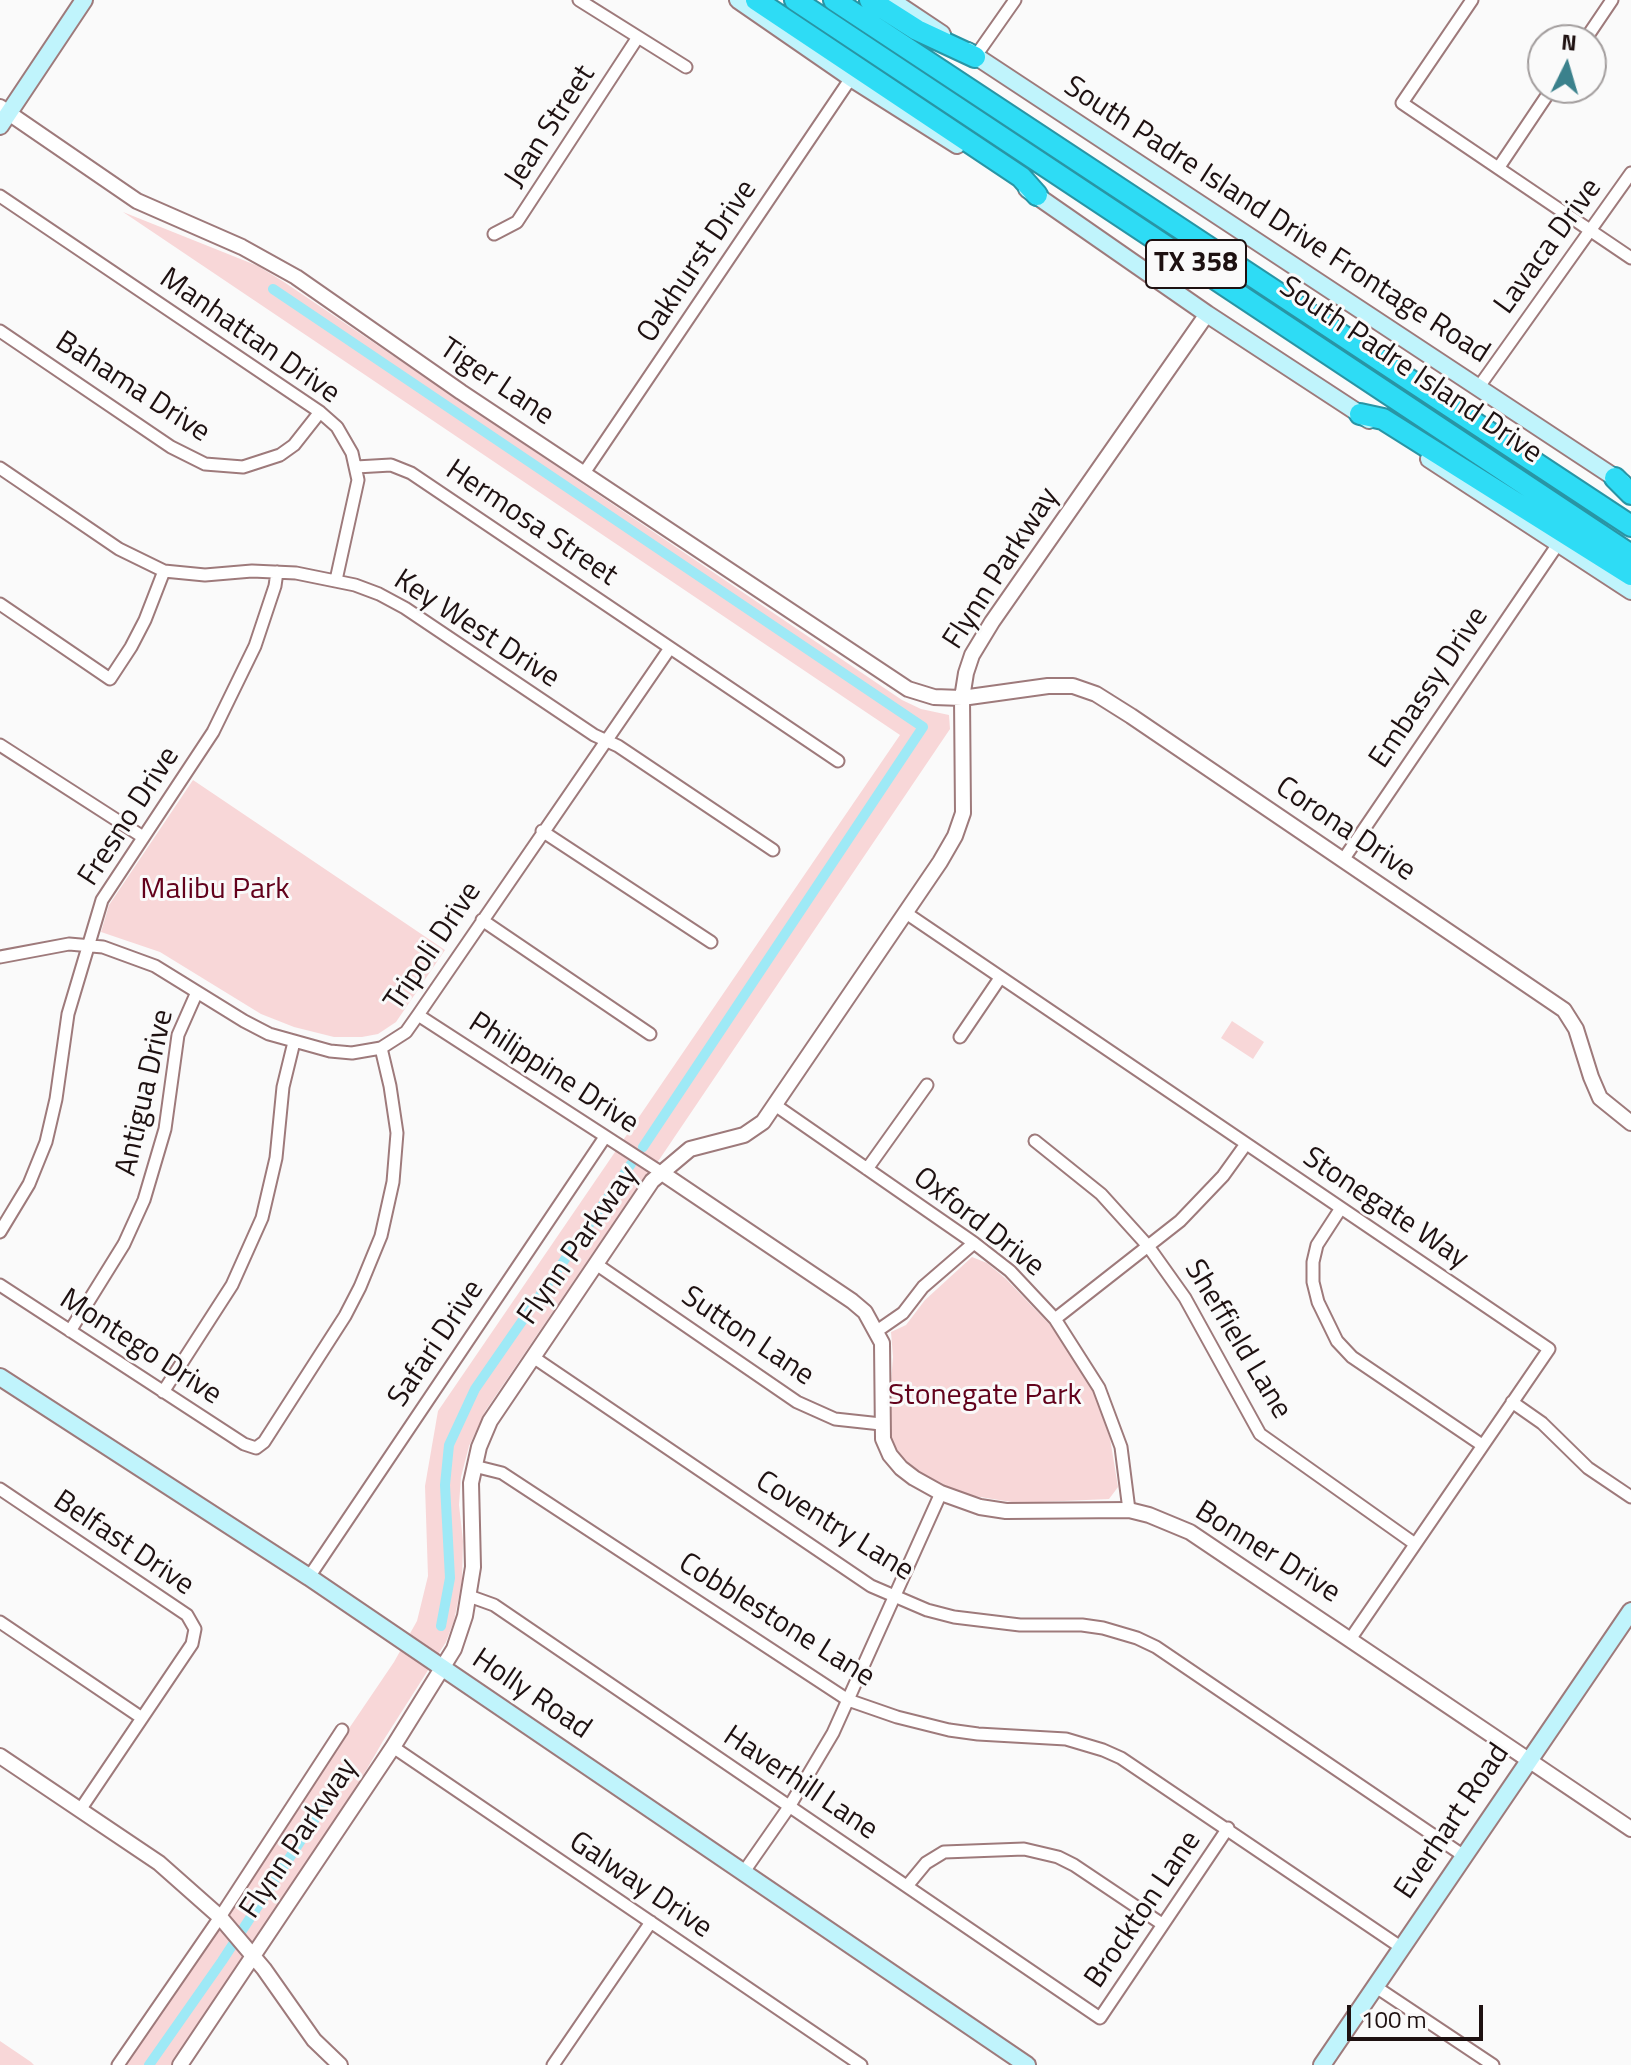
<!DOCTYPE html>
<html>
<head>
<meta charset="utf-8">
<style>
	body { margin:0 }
	#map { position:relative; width:1631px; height:2065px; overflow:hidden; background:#fafafa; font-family:"Titillium Web",sans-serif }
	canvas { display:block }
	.north { position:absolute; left:1527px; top:24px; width:80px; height:80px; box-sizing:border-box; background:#fafafa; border:2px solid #a29d9d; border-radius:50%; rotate:5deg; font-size:22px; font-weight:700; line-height:32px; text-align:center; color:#1e1111 }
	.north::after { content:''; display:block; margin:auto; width:28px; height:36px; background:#3b818c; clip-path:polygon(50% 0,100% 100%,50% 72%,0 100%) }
	.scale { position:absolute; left:1347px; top:2005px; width:136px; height:36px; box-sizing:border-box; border:4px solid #1e1111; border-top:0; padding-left:10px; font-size:24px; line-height:28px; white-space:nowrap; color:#1e1111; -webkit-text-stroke:6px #fafafa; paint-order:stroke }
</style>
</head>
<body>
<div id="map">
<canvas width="1631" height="2065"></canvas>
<div class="north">N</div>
<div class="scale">100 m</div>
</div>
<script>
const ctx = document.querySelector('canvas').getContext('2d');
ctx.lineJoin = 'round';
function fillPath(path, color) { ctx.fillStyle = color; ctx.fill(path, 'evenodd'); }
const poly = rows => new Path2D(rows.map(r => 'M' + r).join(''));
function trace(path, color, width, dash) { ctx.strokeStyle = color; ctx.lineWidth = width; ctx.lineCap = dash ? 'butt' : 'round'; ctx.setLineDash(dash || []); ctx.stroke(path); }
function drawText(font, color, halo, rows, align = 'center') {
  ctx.font = font + ' "Titillium Web",sans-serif'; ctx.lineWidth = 6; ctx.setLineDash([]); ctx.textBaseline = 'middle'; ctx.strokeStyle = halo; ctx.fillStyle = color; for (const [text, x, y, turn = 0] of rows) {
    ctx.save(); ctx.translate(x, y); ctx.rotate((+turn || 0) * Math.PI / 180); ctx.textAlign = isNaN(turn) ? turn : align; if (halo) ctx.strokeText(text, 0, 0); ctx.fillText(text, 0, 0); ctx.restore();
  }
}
const green = poly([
	[123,212,258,266,284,282,902,700,921,709,949,715,950,729,659,1160,645,1176,486,1410,469,1446,461,1477,459,1505,463,1541,462,1581,454,1621,446,1642,383,1741,341,1814,171,2065,121,2065,394,1662,417,1621,428,1576,425,1486,438,1411,900,735],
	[193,780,445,950,396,1022,378,1034,362,1037,334,1037,294,1027,261,1014,160,952,101,932,109,905],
	[1232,1021,1264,1042,1253,1059,1221,1038],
	[972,1257,987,1263,1006,1279,1050,1325,1071,1354,1093,1391,1110,1438,1118,1487,1109,1499,1018,1503,974,1496,949,1487,920,1472,902,1457,891,1440,888,1422,893,1357,891,1332,906,1325,925,1300],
	[0,2041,31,2062,34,2065,0,2065]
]);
const canal = poly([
	[273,289,923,727,643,1147],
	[441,1626,450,1578,445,1485,449,1445,475,1389,631,1164],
	[149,2065,222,1961,345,1773]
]);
const minor = poly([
	[579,0,686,67],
	[1472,0,1402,103,1631,258],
	[1585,40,1612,0],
	[975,57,1015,0],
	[1499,167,1552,88],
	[0,196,320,412,337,427,352,453,358,480,336,580],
	[494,234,517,222,638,37],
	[0,331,171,447,205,464,243,467,280,455,294,445,320,412],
	[1478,388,1631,173],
	[356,467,391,465,411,473,838,761],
	[0,468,119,549,164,571,205,575,252,571,296,573,355,585,379,594,405,608,594,735,618,746,773,850],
	[584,473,851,78],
	[0,604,110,679,131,647,145,620,164,571],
	[0,745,143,837],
	[542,831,711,942],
	[1343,860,1558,544],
	[906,913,1549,1349,1351,1638],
	[482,920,650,1034],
	[0,957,69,944,103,947,155,966,244,1021,269,1034,330,1051,352,1053,381,1048,406,1032,418,1015,670,648],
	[418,1015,662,1173],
	[960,1037,1000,978],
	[775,1105,974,1243,1010,1271,1055,1319,1099,1388,1121,1447,1129,1510],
	[1035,1141,1101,1194,1148,1246,1185,1298,1260,1434,1415,1544],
	[867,1169,927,1085],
	[1341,1208,1317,1245,1313,1262,1313,1282,1318,1302,1337,1341,1352,1357,1482,1445],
	[0,1232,29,1184,46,1142,56,1099,68,1014,102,900,213,732,255,646,275,586,277,572],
	[596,1264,797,1402,835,1419,881,1424],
	[0,1285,244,1444,256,1448,264,1442,345,1316,360,1287,381,1236,393,1182,397,1133,390,1086,381,1048],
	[1055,1319,1180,1221,1223,1176,1246,1144],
	[70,1331,124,1244,144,1200,165,1129,178,1035,197,992],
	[877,1331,903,1313,923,1287,974,1243],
	[533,1357,871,1586,927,1610,954,1617,1020,1625,1082,1625,1103,1628,1137,1638,1156,1647,1464,1856],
	[163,1392,232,1285,262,1218,276,1158,283,1087,294,1042],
	[1512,1402,1542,1423,1588,1468,1631,1497],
	[474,1466,502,1473,848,1700,897,1717,949,1730,978,1734,1066,1739,1103,1750,1121,1758,1402,1948],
	[0,1489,187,1615,195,1629,192,1644,80,1810],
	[309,1577,605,1137],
	[469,1596,494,1605,1100,2018,1228,1828],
	[0,1622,142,1718],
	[393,1747,861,2065],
	[743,1873,789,1807,833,1733,941,1493],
	[907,1886,926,1863,944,1852,1024,1849,1058,1857,1074,1865,1162,1924],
	[1376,1987,1493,2065],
	[118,2065,220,1917,342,1730],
	[553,2065,651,1922]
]);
const tertiary = poly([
	[0,107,137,201,242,247,296,277,461,392,908,689,934,697,962,698,1048,686,1073,686,1096,694,1131,716,1564,1010,1576,1029,1591,1077,1600,1098,1631,1123],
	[662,1173,852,1301,865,1312,882,1343,883,1439,890,1455,901,1468,914,1478,941,1493,980,1507,1006,1511,1129,1510,1149,1515,1190,1532,1631,1829],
	[0,1756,159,1863,220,1917,264,1969,314,2040,340,2065],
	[180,2065,393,1747,454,1649,465,1616,473,1567,471,1483,479,1447,490,1421,652,1181,690,1149,744,1135,763,1122,940,862,955,836,963,813,962,698,966,673,972,655,992,622,1207,314]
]);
const secondary = poly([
	[738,0,851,78,957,145],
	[891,0,942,34],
	[968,51,1623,483],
	[0,126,84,0],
	[1027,189,1207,314,1369,420],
	[1429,459,1631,591],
	[0,1377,309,1577,1027,2065],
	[1322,2065,1631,1611]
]);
const motorway = poly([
	[756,0,1021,177,1037,195],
	[795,0,1631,555],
	[834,0,1631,526],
	[870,0,917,30,975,57],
	[1360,414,1383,419,1631,575],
	[1615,478,1631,494]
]);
const shields = [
	[1196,264,100]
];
const shieldNames = [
	["TX 358",1196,264]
];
const streetNames = [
	["Jean Street",551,127,-57],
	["South Padre Island Drive Frontage Road",1276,221,33],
	["Lavaca Drive",1549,247,-54],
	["Oakhurst Drive",698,262,-56],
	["Manhattan Drive",249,337,35],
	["South Padre Island Drive",1410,371,34],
	["Tiger Lane",496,383,34],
	["Bahama Drive",132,388,33],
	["Hermosa Street",531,524,34],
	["Flynn Parkway",1002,569,-57],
	["Key West Drive",476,630,33],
	["Embassy Drive",1430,688,-56],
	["Fresno Drive",130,817,-57],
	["Corona Drive",1345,830,34],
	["Tripoli Drive",434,947,-56],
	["Philippine Drive",553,1074,33],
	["Antigua Drive",146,1093,-77],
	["Stonegate Way",1385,1209,34],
	["Oxford Drive",978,1223,38],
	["Flynn Parkway",579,1246,-55],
	["Sutton Lane",747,1337,34],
	["Sheffield Lane",1237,1340,59],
	["Safari Drive",437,1344,-56],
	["Montego Drive",140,1348,33],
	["Coventry Lane",834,1527,32],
	["Belfast Drive",123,1544,34],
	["Bonner Drive",1267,1553,32],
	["Cobblestone Lane",776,1621,32],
	["Holly Road",531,1695,34],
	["Haverhill Lane",800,1784,34],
	["Everhart Road",1453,1822,-56],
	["Flynn Parkway",300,1839,-56],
	["Galway Drive",640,1886,34],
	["Brockton Lane",1144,1910,-56]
];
const parkNames = [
	["Malibu Park",215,891],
	["Stonegate Park",985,1397]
];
fillPath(green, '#f8d7d8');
trace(canal, '#9ee9f6', 10);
trace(minor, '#9e7a7b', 15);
trace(tertiary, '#9e7a7b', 18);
trace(secondary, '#9e7a7b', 20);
trace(motorway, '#2895a5', 24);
trace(minor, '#fff', 11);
trace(tertiary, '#fff', 14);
trace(secondary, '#c0f4fc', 16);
trace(motorway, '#2edcf5', 20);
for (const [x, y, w] of shields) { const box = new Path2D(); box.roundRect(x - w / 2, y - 24, w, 48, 6); ctx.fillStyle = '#fafafa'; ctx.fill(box); trace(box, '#1e1111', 2); }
drawText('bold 28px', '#1e1111', null, shieldNames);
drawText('30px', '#1e1111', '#fafafa', streetNames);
drawText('30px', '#62011b', '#fafafa', parkNames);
</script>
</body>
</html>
